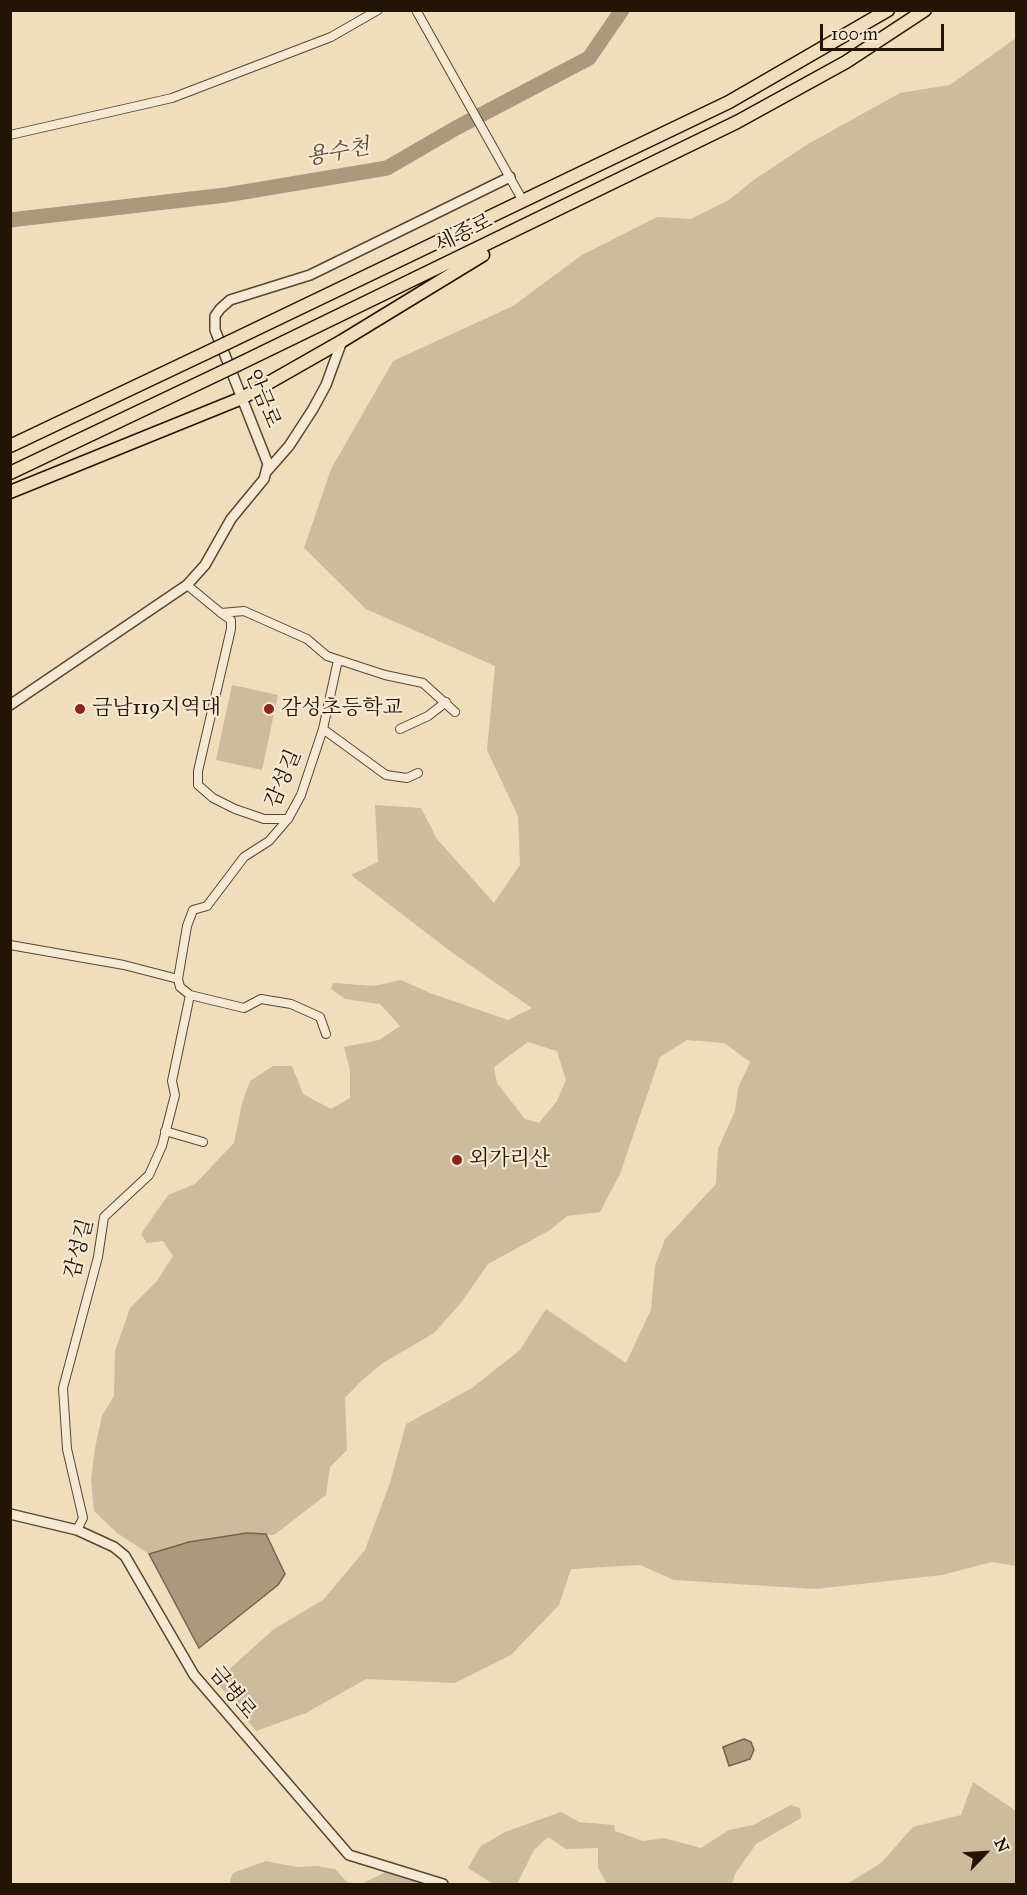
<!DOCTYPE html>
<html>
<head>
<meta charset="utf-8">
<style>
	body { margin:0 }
	#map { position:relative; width:1027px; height:1895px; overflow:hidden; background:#efddbb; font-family:"IM FELL Great Primer",serif }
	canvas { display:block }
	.frame { position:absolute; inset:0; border:12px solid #231506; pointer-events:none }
	.north { position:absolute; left:955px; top:1823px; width:60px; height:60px; -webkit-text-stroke:4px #f5e9d3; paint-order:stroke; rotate:65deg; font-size:16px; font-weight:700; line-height:24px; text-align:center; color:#231506 }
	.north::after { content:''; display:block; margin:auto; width:21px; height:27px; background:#231506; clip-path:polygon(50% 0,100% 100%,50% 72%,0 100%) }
	.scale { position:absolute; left:820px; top:24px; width:124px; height:27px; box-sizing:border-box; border:3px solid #231506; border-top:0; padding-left:8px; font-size:18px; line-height:21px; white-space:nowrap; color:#231506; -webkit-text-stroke:4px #f5e9d3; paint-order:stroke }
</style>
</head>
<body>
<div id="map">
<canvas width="1027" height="1895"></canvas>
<div class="frame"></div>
<div class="north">N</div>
<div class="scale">100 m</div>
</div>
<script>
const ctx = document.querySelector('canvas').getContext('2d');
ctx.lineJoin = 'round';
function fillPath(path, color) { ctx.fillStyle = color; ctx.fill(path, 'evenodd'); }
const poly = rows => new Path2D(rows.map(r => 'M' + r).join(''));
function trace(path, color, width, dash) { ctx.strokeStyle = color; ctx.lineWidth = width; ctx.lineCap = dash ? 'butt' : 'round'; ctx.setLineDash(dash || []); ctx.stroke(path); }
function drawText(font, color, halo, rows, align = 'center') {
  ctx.font = font + ' "IM FELL Great Primer","Noto Serif KR",serif'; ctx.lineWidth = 4.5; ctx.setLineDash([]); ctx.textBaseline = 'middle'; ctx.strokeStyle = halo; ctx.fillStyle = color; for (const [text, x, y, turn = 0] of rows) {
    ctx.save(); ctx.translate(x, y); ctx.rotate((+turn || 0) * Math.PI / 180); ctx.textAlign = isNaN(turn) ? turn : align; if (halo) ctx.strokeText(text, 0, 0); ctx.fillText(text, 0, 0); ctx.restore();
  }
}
const green = poly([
	[1016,38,1016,1566,992,1562,942,1575,815,1589,674,1580,640,1565,571,1569,559,1605,511,1655,455,1683,366,1679,306,1713,256,1731,216,1681,274,1629,323,1600,365,1550,390,1483,406,1424,472,1388,520,1350,546,1309,626,1363,651,1310,655,1266,665,1239,716,1184,718,1149,735,1111,738,1088,750,1062,724,1043,687,1040,660,1057,620,1174,600,1212,567,1216,550,1230,488,1264,460,1304,434,1333,383,1363,361,1381,345,1398,347,1450,330,1467,326,1495,274,1535,247,1533,189,1542,149,1554,117,1533,94,1511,91,1479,95,1448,102,1416,114,1396,115,1351,130,1308,157,1281,173,1256,163,1241,147,1243,141,1234,168,1195,195,1184,234,1143,242,1103,250,1081,273,1066,292,1066,303,1094,331,1109,350,1098,350,1070,344,1047,379,1040,400,1026,380,1004,345,999,331,989,333,983,374,986,401,980,430,993,508,1020,532,1008,454,954,351,875,378,862,375,805,421,808,437,839,494,903,520,865,518,816,487,750,495,666,366,609,304,548,331,469,393,361,513,306,582,255,657,217,691,219,729,200,755,179,808,144,900,93,950,85],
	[528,1042,557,1051,566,1080,557,1101,539,1123,525,1119,497,1083,494,1067],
	[232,685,278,695,262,770,216,760],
	[973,1782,1016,1811,1016,1884,847,1884,881,1863,913,1827,961,1815],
	[791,1805,800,1808,801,1818,756,1844,735,1874,732,1884,607,1884,598,1868,598,1848,566,1849,548,1837,534,1850,517,1884,493,1884,468,1868,481,1846,505,1832,561,1812,579,1822,614,1825,615,1831,643,1841,664,1838,701,1848,729,1830,753,1825],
	[266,1861,297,1867,316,1866,335,1869,347,1882,361,1884,386,1872,431,1884,229,1884,233,1873]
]);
const water = poly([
	[247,1533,266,1534,285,1574,278,1585,199,1648,149,1554,189,1542,247,1533],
	[744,1739,751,1742,754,1750,750,1759,729,1766,723,1747,744,1739]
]);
const river = poly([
	[10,220,226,195,387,168,456,128,589,58,622,10]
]);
const minor = poly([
	[416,10,523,201],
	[10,135,172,98,331,37,378,10],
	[187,585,221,613,244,611,307,639,327,656,385,675,423,683,455,712],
	[221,613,231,620,231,629,198,771,198,785,213,798,235,809,264,819,288,819],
	[323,729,386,775,407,778,418,773],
	[400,729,428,716,446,702],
	[10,945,124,965,178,979],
	[190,995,244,1008,261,999,291,1004,320,1017,326,1034],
	[165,1131,203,1142],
	[77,1530,83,1518,67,1449,63,1388,98,1257,104,1217,149,1175,162,1146,175,1095,172,1081,190,995,180,987,178,979,187,926,193,910,207,906,244,857,269,841,288,819,301,795,323,729,338,660]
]);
const tertiary = poly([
	[267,471,289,446,313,409,326,385,342,341],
	[10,705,187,585,205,565,231,519,264,479,268,464,215,330,215,316,220,309,230,300,310,275,510,177],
	[10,1514,77,1530,114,1547,125,1556,194,1675,349,1855,443,1884]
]);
const trunk = poly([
	[229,342,729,102,888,10],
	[239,364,737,122,846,62,925,10],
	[10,446,206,353],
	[10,473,218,374],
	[10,492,242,398,342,341,483,255]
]);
const trunkBridge = poly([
	[206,353,229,342],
	[218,374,239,364]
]);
const markers = [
	[80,709,6,"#8f2418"],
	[269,709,6,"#8f2418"],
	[457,1160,6,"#8f2418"]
];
const streetNames = [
	["세종로",464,234,-26],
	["안금로",262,399,68],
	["감성길",284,779,-67],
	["감성길",80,1249,-76],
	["금병로",232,1693,51]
];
const poiNames = [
	["금남119지역대",92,709],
	["감성초등학교",281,709],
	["외가리산",469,1160]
];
const waterNames = [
	["용수천",338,153,-10]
];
fillPath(green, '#ccbb9c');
fillPath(water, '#aa997d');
trace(water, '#74644d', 1.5);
trace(river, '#aa997d', 15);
trace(minor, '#564733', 10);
trace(tertiary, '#564733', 12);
trace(trunk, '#231506', 15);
trace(minor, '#f5e9d3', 8);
trace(tertiary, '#f5e9d3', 9);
trace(trunk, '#efddbb', 12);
trace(trunkBridge, '#231506', 15, []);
trace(trunkBridge, '#efddbb', 12);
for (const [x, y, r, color] of markers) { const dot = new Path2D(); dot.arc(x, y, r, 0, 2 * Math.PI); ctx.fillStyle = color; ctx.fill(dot); trace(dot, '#f5e9d3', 2); }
drawText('21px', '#231506', '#f5e9d3', streetNames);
drawText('21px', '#231506', '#f5e9d3', poiNames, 'left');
drawText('italic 22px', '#594a36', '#f5e9d3', waterNames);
</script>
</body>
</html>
